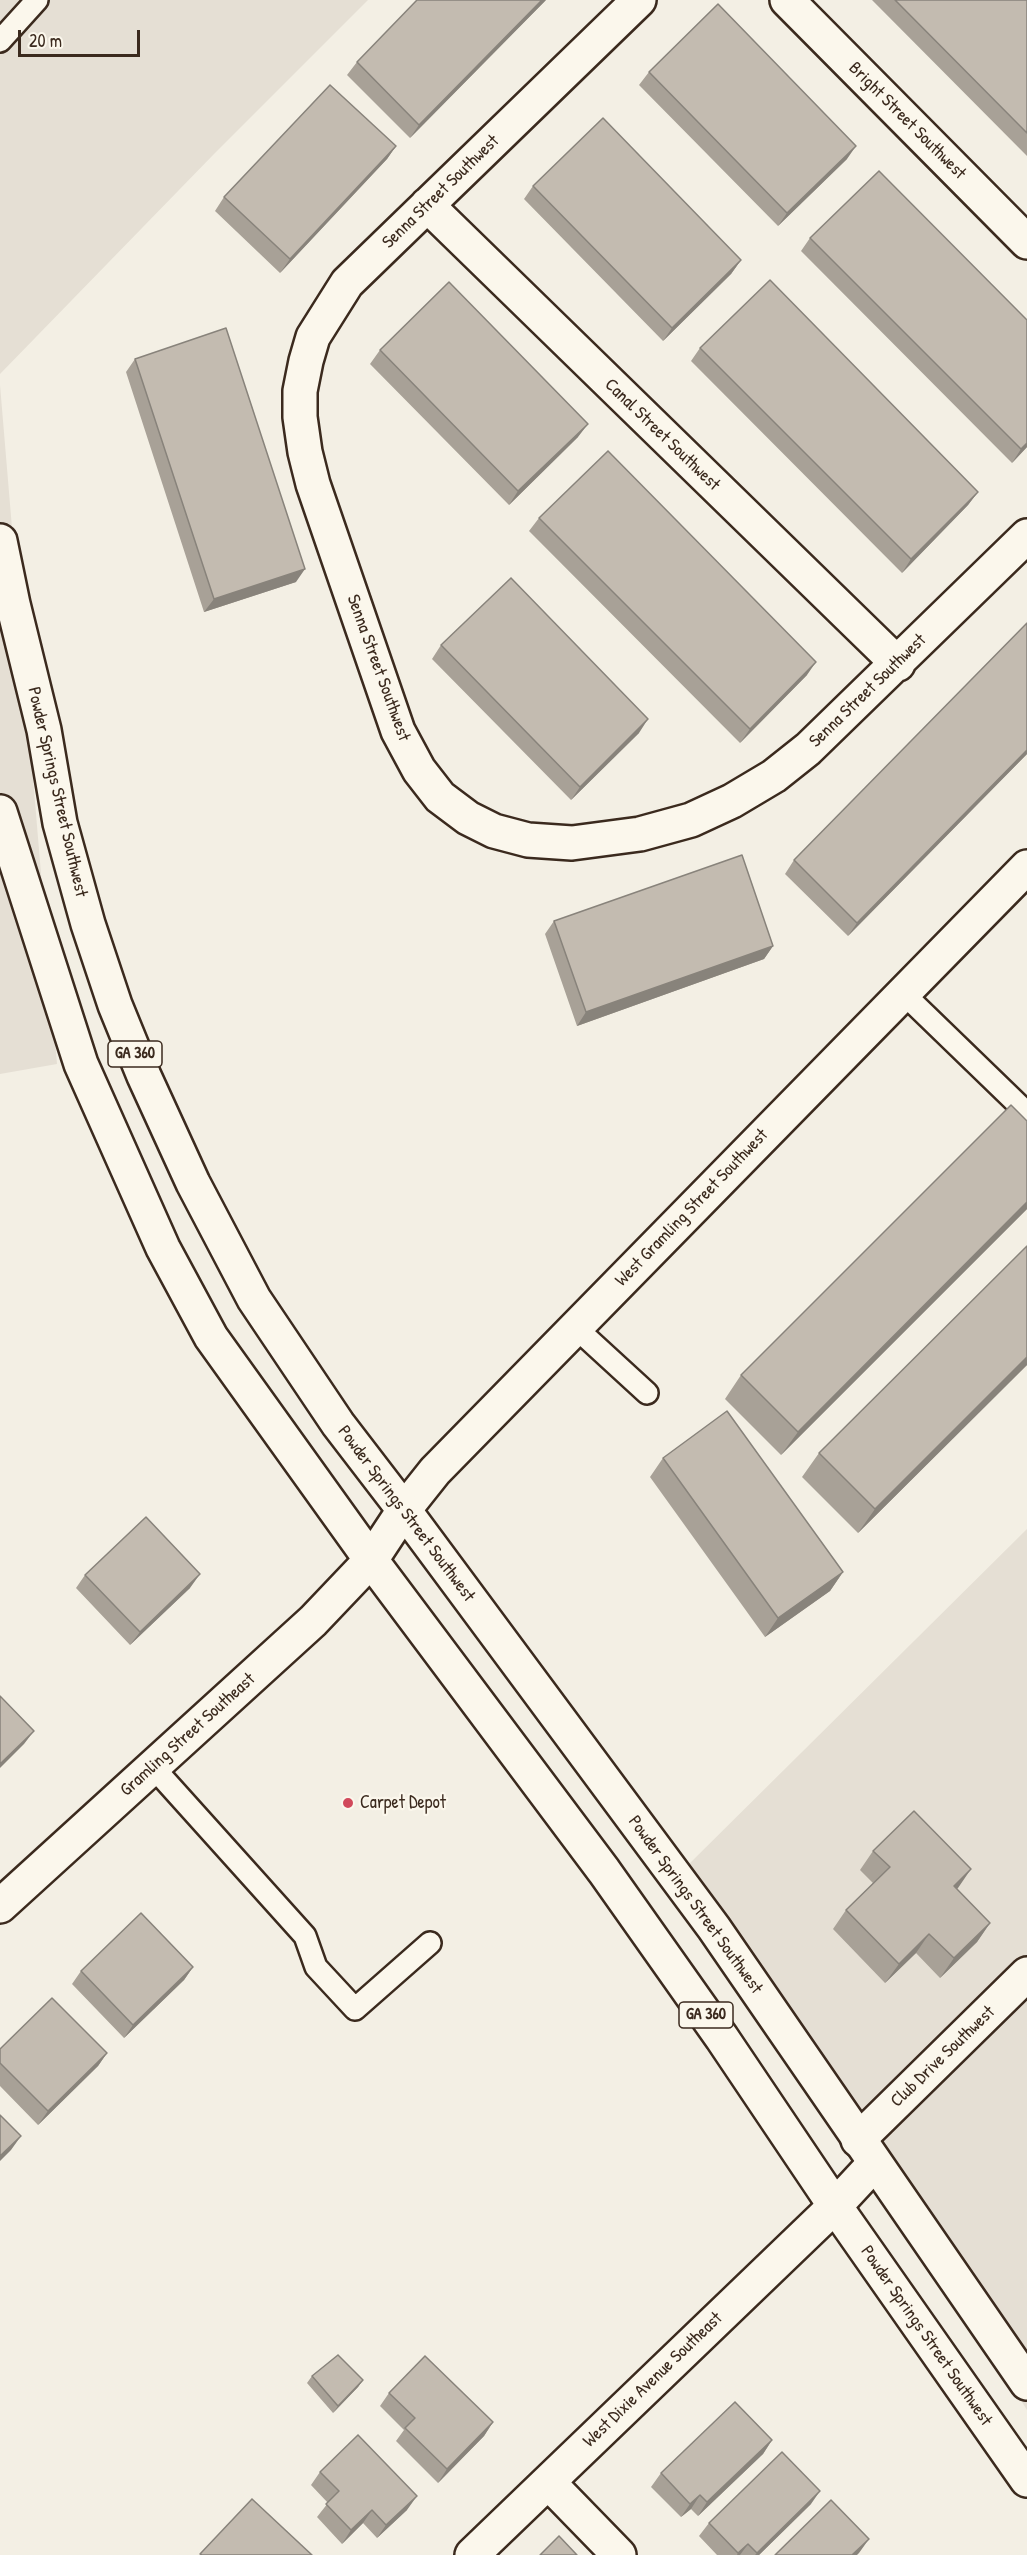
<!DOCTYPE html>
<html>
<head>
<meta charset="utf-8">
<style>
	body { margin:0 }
	#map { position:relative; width:1027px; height:2555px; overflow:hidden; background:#f3efe4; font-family:"Patrick Hand",sans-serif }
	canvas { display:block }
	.scale { position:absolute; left:18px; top:30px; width:122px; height:27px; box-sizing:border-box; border:3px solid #3b2a1e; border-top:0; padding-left:8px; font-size:18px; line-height:21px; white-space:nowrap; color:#3b2a1e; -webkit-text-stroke:4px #fbf7ec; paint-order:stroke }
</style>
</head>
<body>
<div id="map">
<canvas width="1027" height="2555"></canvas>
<div class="scale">20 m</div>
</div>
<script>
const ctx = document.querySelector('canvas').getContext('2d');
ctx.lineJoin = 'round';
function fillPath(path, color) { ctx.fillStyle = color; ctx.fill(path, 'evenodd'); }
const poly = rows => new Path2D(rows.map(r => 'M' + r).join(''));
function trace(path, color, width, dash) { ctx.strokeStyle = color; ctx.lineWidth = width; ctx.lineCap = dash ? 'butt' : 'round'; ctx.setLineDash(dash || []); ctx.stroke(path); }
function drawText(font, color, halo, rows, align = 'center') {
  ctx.font = font + ' "Patrick Hand",sans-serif'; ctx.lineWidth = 4.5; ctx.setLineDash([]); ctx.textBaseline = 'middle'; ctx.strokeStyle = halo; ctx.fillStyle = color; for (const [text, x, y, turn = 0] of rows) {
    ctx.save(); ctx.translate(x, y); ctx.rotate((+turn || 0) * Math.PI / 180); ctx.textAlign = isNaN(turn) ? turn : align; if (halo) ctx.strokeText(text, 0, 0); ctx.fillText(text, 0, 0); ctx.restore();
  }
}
const built = poly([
	[0,0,368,0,214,154,0,374],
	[0,385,57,1064,0,1074],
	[1027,1529,1027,2410,689,1864]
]);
const service = poly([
	[0,41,37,0],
	[903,993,1027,1113],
	[575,1327,647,1393],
	[153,1767,305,1936,316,1967,355,2009,430,1943]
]);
const minor = poly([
	[639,0,347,283,313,337,306,361,300,391,300,417,305,452,313,484,398,731,419,770,440,797,468,818,494,831,528,840,572,843,640,834,691,820,732,801,774,776,808,749,1027,536],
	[787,0,1027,242],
	[427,205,898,664],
	[0,1906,313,1621,371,1560,404,1510,435,1471,1027,867],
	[858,2140,1027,1974],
	[548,2482,619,2555],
	[472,2555,835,2206,874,2164]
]);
const primary = poly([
	[0,541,13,604,44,730,60,823,88,924,115,1005,144,1076,193,1183,254,1299,338,1424,404,1510,714,1928,1027,2383],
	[0,812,81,1064,163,1248,211,1337,371,1560,604,1871,722,2038,835,2206,1027,2480]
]);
const wall = poly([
	[546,0,410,138,347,75,357,62],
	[872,0,1027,0,1027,156],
	[649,72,847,159,778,226,639,85],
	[396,146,387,159,280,273,215,211,224,197],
	[533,186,741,260,731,274,663,341,524,199],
	[810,238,1027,320,1027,447,1012,463,801,251],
	[700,348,978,492,968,505,902,573,691,361],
	[380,350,578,437,509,505,370,364],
	[135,359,296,582,204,612,126,372],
	[539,518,807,675,740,743,529,531],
	[1027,623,1027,754,848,936,785,874,794,860],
	[441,645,639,733,571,800,432,659],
	[554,921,773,946,764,959,577,1026,545,934],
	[1027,1121,1027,1209,781,1455,725,1399,741,1375],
	[1027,1246,1027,1365,858,1533,802,1477,819,1453],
	[663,1458,843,1572,830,1591,765,1637,650,1477],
	[85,1575,190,1588,130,1645,76,1588],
	[873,1851,957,1889,990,1923,977,1942,940,1978,916,1953,885,1983,833,1929,846,1910,873,1883,860,1870],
	[193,1967,184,1980,124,2038,72,1984,81,1971],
	[0,2049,107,2053,98,2066,38,2125,0,2086],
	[312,2376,363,2380,358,2387,333,2413,307,2383],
	[389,2393,493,2422,484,2436,438,2483,396,2441,404,2430,380,2406],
	[772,2440,763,2454,698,2516,691,2509,681,2517,651,2487,661,2473],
	[320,2472,407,2510,377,2538,363,2523,342,2544,317,2517,328,2503,311,2485],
	[811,2504,759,2555,717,2555,699,2536,709,2523]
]);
const shadedWall = poly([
	[542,0,546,0,410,138,419,125],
	[396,146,387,159,280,273,290,259],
	[856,146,847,159,778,226,787,213],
	[741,260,731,274,663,341,672,328],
	[588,424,578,437,509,505,518,491],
	[1027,443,1027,447,1012,463,1021,449],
	[978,492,968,505,902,573,911,559],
	[305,569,296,582,204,612,214,599],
	[816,662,807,675,740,743,750,729],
	[648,719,639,733,571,800,580,787],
	[1027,750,1027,754,848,936,857,923],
	[773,946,764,959,577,1026,586,1012],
	[1027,1202,1027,1209,781,1455,798,1432],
	[1027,1357,1027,1365,858,1533,875,1509],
	[843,1572,830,1591,765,1637,778,1618],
	[200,1574,190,1588,130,1645,140,1632],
	[34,1731,24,1744,0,1768,0,1764],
	[971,1869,958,1888,941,1905,954,1886],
	[990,1923,977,1942,940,1978,954,1958],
	[929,1934,916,1953,885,1983,899,1964],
	[193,1967,184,1980,124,2038,133,2025],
	[107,2053,98,2066,38,2125,48,2111],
	[21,2136,11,2150,0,2161,0,2156],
	[363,2380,358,2387,333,2413,338,2406],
	[493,2422,484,2436,438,2483,447,2469],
	[772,2440,763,2454,698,2516,707,2502],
	[820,2491,811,2504,759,2555,755,2555],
	[700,2495,691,2509,681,2517,690,2504],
	[417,2496,407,2510,377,2538,386,2525],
	[372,2510,363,2523,342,2544,351,2530],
	[869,2539,859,2553,857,2555,852,2555],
	[748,2544,740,2555,737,2555,738,2553]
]);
const building = poly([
	[417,0,542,0,419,125,357,62,417,0],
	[895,0,1027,0,1027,133,895,0],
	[718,4,856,146,787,213,649,72,718,4],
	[330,85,396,146,290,259,224,197,330,85],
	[603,118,741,260,672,328,533,186,603,118],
	[879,171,1027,320,1027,443,1021,449,810,238,879,171],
	[770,280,978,492,911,559,700,348,770,280],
	[449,282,588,424,518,491,380,350,449,282],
	[226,328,305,569,214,599,135,359,226,328],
	[608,451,816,662,750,729,539,518,608,451],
	[511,578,648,719,580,787,441,645,511,578],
	[1027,623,1027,750,857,923,794,860,1027,623],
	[742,855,773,946,586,1012,554,921,742,855],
	[1011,1105,1027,1121,1027,1202,798,1432,741,1375,1011,1105],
	[1027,1246,1027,1357,875,1509,819,1453,1027,1246],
	[727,1411,843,1572,778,1618,663,1458,727,1411],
	[146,1517,200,1574,140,1632,85,1575,146,1517],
	[0,1696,34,1731,0,1764,0,1696],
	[914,1811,971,1869,954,1886,990,1923,954,1958,929,1934,899,1964,846,1910,890,1867,873,1851,914,1811],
	[141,1913,193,1967,133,2025,81,1971,141,1913],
	[52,1998,107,2053,48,2111,0,2063,0,2049,52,1998],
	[0,2115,21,2136,0,2156,0,2115],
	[338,2355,363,2380,338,2406,312,2376,338,2355],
	[425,2356,493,2422,447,2469,405,2428,415,2418,389,2393,425,2356],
	[735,2402,772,2440,707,2502,700,2495,690,2504,661,2473,735,2402],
	[358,2435,417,2496,386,2525,372,2510,351,2530,326,2504,339,2491,320,2472,358,2435],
	[782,2452,820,2491,757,2553,748,2544,738,2553,709,2523,782,2452],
	[252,2499,312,2555,202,2555,200,2554,252,2499],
	[831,2500,869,2539,852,2555,775,2555,831,2500],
	[559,2536,577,2555,540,2555,559,2536]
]);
const markers = [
	[348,1803,6,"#d1495b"]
];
const shields = [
	[135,1054,54],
	[706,2015,54]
];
const shieldNames = [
	["GA 360",135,1054],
	["GA 360",706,2015]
];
const streetNames = [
	["Bright Street Southwest",907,121,45],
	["Senna Street Southwest",441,192,-44],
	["Canal Street Southwest",662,435,44],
	["Senna Street Southwest",378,668,70],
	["Senna Street Southwest",868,691,-44],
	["Powder Springs Street Southwest",57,792,77],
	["West Gramling Street Southwest",692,1208,-46],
	["Powder Springs Street Southwest",406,1514,53],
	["Gramling Street Southeast",188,1735,-42],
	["Powder Springs Street Southwest",695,1905,54],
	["Club Drive Southwest",943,2057,-44],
	["Powder Springs Street Southwest",926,2336,55],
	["West Dixie Avenue Southeast",653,2380,-44]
];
const poiNames = [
	["Carpet Depot",360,1803]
];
fillPath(built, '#e5dfd4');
trace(service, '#3b2a1e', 26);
trace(minor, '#3b2a1e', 38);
trace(primary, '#3b2a1e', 38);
trace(service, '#fbf7ec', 21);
trace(minor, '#fbf7ec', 33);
trace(primary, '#fbf7ec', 33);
fillPath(wall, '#a8a197');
fillPath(shadedWall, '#88837b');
fillPath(building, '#c3bbb0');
trace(building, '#88837b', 1.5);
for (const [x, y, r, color] of markers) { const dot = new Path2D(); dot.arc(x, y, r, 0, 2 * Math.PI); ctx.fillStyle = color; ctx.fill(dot); trace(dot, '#fbf7ec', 2); }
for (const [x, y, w] of shields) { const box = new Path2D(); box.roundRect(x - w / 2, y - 13, w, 26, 4.5); ctx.fillStyle = '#fbf7ec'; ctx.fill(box); trace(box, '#3b2a1e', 1.5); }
drawText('bold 16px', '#3b2a1e', null, shieldNames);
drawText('18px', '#3b2a1e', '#fbf7ec', streetNames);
drawText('18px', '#3b2a1e', '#fbf7ec', poiNames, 'left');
</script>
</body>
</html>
